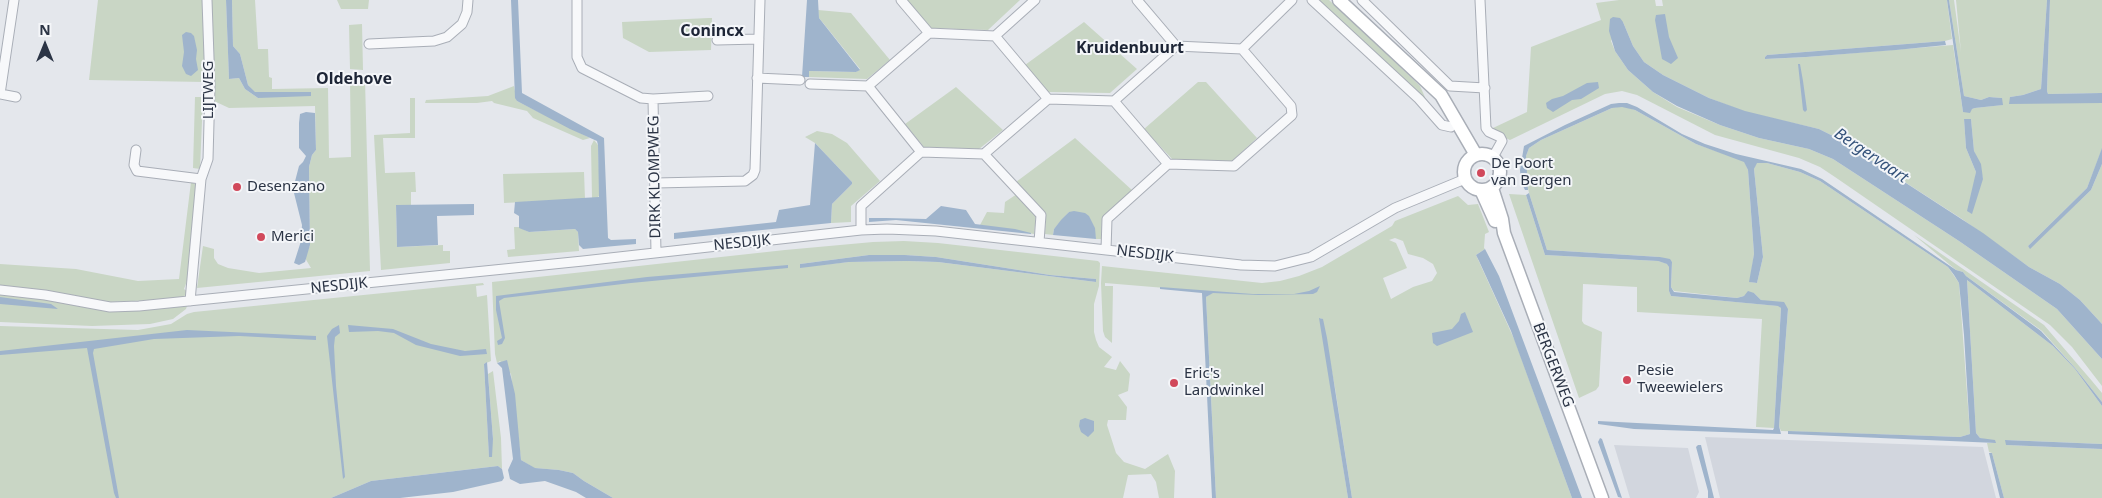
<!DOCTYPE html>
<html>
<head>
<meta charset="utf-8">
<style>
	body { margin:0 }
	#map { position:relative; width:2102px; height:498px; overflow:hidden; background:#e4e7ec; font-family:"Noto Sans",sans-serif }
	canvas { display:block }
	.north { position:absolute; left:20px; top:20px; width:50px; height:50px; -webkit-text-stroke:4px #f4f6f9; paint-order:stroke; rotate:0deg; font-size:14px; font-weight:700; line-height:20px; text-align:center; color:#2b3445 }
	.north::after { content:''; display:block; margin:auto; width:18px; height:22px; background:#2b3445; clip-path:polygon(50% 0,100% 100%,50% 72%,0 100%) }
</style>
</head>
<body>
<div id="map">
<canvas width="2102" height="498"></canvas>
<div class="north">N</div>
</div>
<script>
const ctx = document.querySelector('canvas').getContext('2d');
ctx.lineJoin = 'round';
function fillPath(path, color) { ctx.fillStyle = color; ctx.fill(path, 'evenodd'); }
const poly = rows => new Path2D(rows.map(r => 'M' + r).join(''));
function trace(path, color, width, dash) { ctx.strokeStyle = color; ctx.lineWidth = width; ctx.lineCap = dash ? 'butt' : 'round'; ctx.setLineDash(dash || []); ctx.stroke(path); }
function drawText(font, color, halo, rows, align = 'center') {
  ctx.font = font + ' "Noto Sans",sans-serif'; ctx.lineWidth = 4; ctx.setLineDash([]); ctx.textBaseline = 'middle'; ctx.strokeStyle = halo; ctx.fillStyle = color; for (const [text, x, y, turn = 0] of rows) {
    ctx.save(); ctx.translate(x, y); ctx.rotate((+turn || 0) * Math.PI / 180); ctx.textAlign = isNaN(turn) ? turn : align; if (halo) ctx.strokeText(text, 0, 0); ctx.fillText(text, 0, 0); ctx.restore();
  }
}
const built = poly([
	[1705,437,1983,447,1996,498,1720,498],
	[1614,445,1688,448,1699,492,1696,498,1630,498]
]);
const green = poly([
	[98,0,203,0,205,82,89,80],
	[211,0,226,0,229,79,239,78,245,89,258,98,274,93,255,93,248,85,240,54,233,46,232,0,255,0,258,49,268,49,269,77,272,78,272,89,328,88,329,158,351,157,350,81,365,80,370,271,197,288,203,246,214,249,214,258,218,264,228,268,259,273,311,268,305,258,310,245,309,167,312,155,316,150,315,106,229,108,214,101],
	[337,0,369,0,368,9,341,9],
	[906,0,1020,0,988,30,930,28],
	[1317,0,1329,0,1364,32,1420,86,1428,104],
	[1619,0,1655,0,1656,6,1663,6,1662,0,1947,0,1952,39,1945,41,1767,55,1765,57,1766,59,1806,57,1953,45,1963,112,1975,108,2002,105,2002,98,1989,97,1981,100,1964,96,1949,0,1954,0,1961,52,1956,0,2047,0,2041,89,2023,95,2010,97,2102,103,2102,149,2087,188,2028,246,2030,248,2091,190,2102,164,2102,324,2080,300,2060,284,2029,267,1962,219,1835,137,1819,129,1745,112,1709,98,1663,75,1644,62,1633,46,1623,22,1611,41,1615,51,1628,70,1653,92,1677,107,1720,125,1759,138,1809,149,1833,159,1959,241,2057,309,2102,359,2102,386,2072,347,2050,325,1835,177,1820,167,1799,158,1715,135,1637,95,1622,91,1605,94,1510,140,1501,136,1493,128,1527,112,1531,47,1601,20,1596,3],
	[1964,119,1971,119,1974,151,1983,179,1975,182,1976,172,1966,148],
	[2050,0,2102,0,2102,93,2048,94,2047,91],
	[818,10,851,13,890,60,867,79,809,77,809,71,856,72,860,69,824,24,819,18],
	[709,18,712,18,711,50,649,52,623,38,622,22],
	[1084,22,1137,69,1110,93,1048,92,1025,65],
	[362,24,363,70,350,69,349,25],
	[1198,82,1206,82,1257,138,1231,162,1173,160,1144,129],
	[514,86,517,101,590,138,583,140,533,118,527,111,494,103,492,101,477,103,425,103,426,100,488,96],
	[956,87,1003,130,979,149,924,147,905,124],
	[195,97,203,97,200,169,193,168],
	[410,98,415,98,415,138,383,138,385,173,415,172,416,192,411,192,411,205,396,206,397,247,443,245,443,251,450,251,450,263,381,270,374,135,410,133],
	[1622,106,1635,110,1696,144,1744,161,1748,170,1754,254,1750,282,1757,283,1763,257,1754,169,1756,163,1767,163,1800,172,1820,181,1948,267,1959,283,1970,434,1960,437,1781,431,1779,426,1788,309,1761,300,1754,293,1737,298,1674,291,1671,287,1672,262,1660,257,1547,250,1529,193,1526,178,1526,156,1529,148,1541,140,1612,108],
	[817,131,832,134,847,143,880,181,851,206,851,222,831,223,832,204,852,184,852,182,815,143,805,137],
	[1075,138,1133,191,1102,219,1101,239,1096,239,1093,225,1069,212,1054,229,1053,235,1045,234,1046,213,1016,182],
	[594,140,598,145,600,195,597,198,592,198,591,146],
	[584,172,585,199,504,203,503,174],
	[191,182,197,185,188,278,184,289,188,292,182,299,109,302,35,289,0,286,0,264,76,269,138,281,179,279],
	[1017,194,1036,215,1034,234,980,225,987,212,1004,213,1005,202],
	[1509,194,1526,195,1545,255,1658,261,1668,264,1669,267,1669,291,1671,296,1779,306,1781,308,1774,428,1756,427,1762,319,1637,312,1637,287,1583,284,1582,321,1584,324,1602,332,1599,386,1596,390,1579,398],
	[1458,196,1468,205,1478,204,1489,232,1485,234,1484,248,1485,249,1476,255,1515,341,1572,498,1352,498,1335,388,1322,319,1320,318,1348,498,1216,498,1206,297,1213,292,1105,283,1105,286,1113,286,1112,343,1105,337,1103,331,1101,283,1102,266,1262,283,1280,281,1299,276,1322,267,1392,226,1395,221],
	[1395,238,1403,241,1408,254,1423,258,1433,264,1437,273,1432,281,1413,287,1391,299,1383,278,1407,268,1396,243,1389,240],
	[514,227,519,227,529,232,575,229,578,232,579,251,508,257,507,250,515,249],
	[1914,235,2044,325,2092,381,2102,393,2102,402,2075,368,2042,331,1966,276,1963,272,1956,270],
	[904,241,938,243,1098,261,1100,263,1099,286,1094,304,1094,332,1096,340,1099,347,1112,357,1104,367,1116,370,1120,361,1130,374,1128,391,1118,395,1127,407,1126,420,1108,420,1107,425,1116,453,1124,462,1145,469,1168,454,1175,471,1174,498,1159,498,1156,482,1151,474,1128,475,1123,498,613,498,584,481,573,473,559,470,534,468,521,460,511,374,500,361,497,363,495,354,492,282,785,250,873,242],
	[869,255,905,255,936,257,1050,275,1096,279,1096,282,938,262,907,261,849,262,800,267,800,264],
	[1967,280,2053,346,2075,369,2102,406,2102,444,2006,440,2006,445,2102,449,2102,498,2004,498,1992,453,1989,452,1987,443,1995,443,1980,438,1976,433],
	[483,283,484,285,476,286,477,297,487,295,491,361,484,364,489,456,493,439,488,374,493,371,501,438,502,469,498,466,371,481,331,498,0,498,0,326,138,330,171,324,187,314,194,312],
	[0,294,59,301,108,310,142,310,187,306,186,309,173,319,150,324,92,326,0,322]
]);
const water = poly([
	[226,0,232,0,233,46,240,54,248,85,255,92,311,92,311,96,258,98,245,89,239,78,229,79],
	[511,0,518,0,522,93,604,138,608,238,611,240,636,239,636,244,583,249,579,245,578,232,575,229,529,232,519,228,519,216,514,213,515,202,599,197,598,145,597,141,570,129,517,101,515,98],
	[807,0,818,0,819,18,860,70,856,72,809,71,809,77,802,77],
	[1947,0,1949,0,1964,96,1981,100,1989,97,2002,98,2003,105,1975,108,1972,109,1970,113,1963,112],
	[2047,0,2050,0,2047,91,2048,94,2102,93,2102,103,2009,104,2010,97,2023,95,2041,89],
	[1665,14,1669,37,1678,58,1671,64,1662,59,1655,20,1656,15],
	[1613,17,1620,18,1623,22,1633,46,1644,62,1663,75,1709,98,1745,111,1819,129,1835,137,1983,233,2029,267,2060,284,2080,300,2102,324,2102,359,2057,309,1959,241,1833,159,1809,149,1759,138,1720,125,1677,106,1653,92,1628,70,1615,51,1609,31,1610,19],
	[186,32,191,33,194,36,197,50,196,59,198,70,191,76,186,74,182,66,184,52,182,35],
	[1945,41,1946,45,1896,50,1806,57,1765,59,1765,57,1767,55],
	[1798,64,1800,64,1803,81,1807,110,1805,112,1803,110],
	[1598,82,1599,88,1581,99,1572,100,1553,112,1547,108,1546,103,1552,99,1563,96,1587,83],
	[1619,103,1627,103,1637,107,1682,134,1705,144,1736,154,1801,169,1822,179,1956,270,1963,272,1966,276,2041,331,2075,368,2102,402,2102,406,2075,369,2053,346,1967,280,1976,433,1980,438,1995,440,1996,443,1788,434,1788,431,1960,437,1970,434,1964,335,1959,283,1954,275,1948,267,1820,181,1800,172,1767,163,1757,163,1754,169,1763,257,1757,283,1749,282,1754,254,1748,170,1744,162,1696,144,1635,110,1622,107,1612,108,1541,140,1529,148,1526,156,1528,190,1525,190,1521,182,1520,170,1524,146,1565,125,1611,104],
	[306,112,315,113,316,150,312,155,309,167,310,245,305,262,299,265,294,263,301,241,302,225,293,189,299,166,303,162,306,156,299,148,299,123,300,114],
	[1971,119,1974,151,1981,164,1983,179,1972,214,1967,211,1976,172,1966,148,1964,119],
	[815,143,852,182,852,184,832,204,831,223,674,239,674,233,776,222,779,210,810,205],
	[2102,148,2102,164,2091,190,2030,249,2028,246,2087,188],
	[1529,193,1547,250,1660,257,1670,259,1672,262,1671,287,1674,292,1737,298,1744,296,1748,291,1754,293,1761,300,1784,302,1788,309,1779,426,1781,434,1634,429,1598,424,1598,421,1773,430,1774,428,1781,308,1778,306,1671,296,1669,291,1669,267,1667,264,1658,261,1545,255,1526,195],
	[474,204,474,215,437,216,438,245,397,247,396,205],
	[941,206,966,210,975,224,1015,229,1031,233,1031,234,896,220,869,222,869,218,886,218,926,219],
	[1074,211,1085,213,1089,216,1095,228,1096,239,1053,235,1054,229,1061,220,1069,212],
	[1485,249,1499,276,1582,498,1572,498,1511,331,1479,261,1476,255],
	[869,255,905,255,936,257,1050,275,1096,279,1096,282,938,262,907,261,849,262,800,268,800,264],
	[788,265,788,268,631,283,504,298,499,301,505,338,502,344,498,345,497,341,502,338,496,310,496,296,647,277],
	[1320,286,1317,292,1313,294,1258,295,1213,293,1206,297,1216,498,1212,498,1202,293,1160,289,1160,287,1253,294,1294,294,1309,291],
	[0,297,51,304,58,309,0,304],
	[1465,312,1473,332,1437,346,1433,343,1432,333,1452,329,1459,321,1461,314],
	[1319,318,1323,319,1327,338,1352,498,1348,498],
	[339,325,340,333,335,337,334,346,336,386,345,477,343,479,327,336,332,329],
	[348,325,393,329,431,344,465,351,486,349,487,354,460,356,416,345,394,333,378,331,349,332],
	[187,330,316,336,316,340,239,336,154,339,94,349,93,353,119,498,116,498,114,493,87,348,0,355,0,351],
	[507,360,515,394,521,460,535,468,559,470,573,473,584,481,613,498,586,498,576,492,545,481,520,484,510,479,508,470,513,459,502,368,497,363],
	[487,362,493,439,492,457,489,457,484,364],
	[1085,418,1094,421,1094,431,1088,437,1081,432,1079,426,1080,420],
	[1600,438,1602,439,1622,498,1618,497,1598,442],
	[2005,440,2102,444,2102,449,2006,445],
	[1698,445,1701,445,1714,498,1708,498,1708,491,1696,447],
	[1989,453,1992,453,2004,498,2000,498],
	[498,466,502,469,504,478,502,481,453,492,400,498,331,498,371,481]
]);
const minor = poly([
	[577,0,577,57,582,68,641,98,653,99,656,253],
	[901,0,929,33],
	[1137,0,1176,46],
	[1312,0,1419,99,1442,125,1451,127],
	[1362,0,1450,86,1485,88],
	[1480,0,1486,128,1489,132,1500,137,1502,141,1493,157],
	[995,36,1035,0],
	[717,40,759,39],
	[369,44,434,41,447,37,462,24,467,12,468,0],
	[1242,49,1292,0],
	[757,78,800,80],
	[810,84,868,86,921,152],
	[868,86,929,33,995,36,1048,99],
	[0,94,14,0],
	[0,94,16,97],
	[653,99,708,96],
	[1114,101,1176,46,1242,49],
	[136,150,134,165,137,171,201,179],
	[984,154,1048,99,1114,101,1168,164],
	[656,183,745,181,753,175,755,170,760,0],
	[861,230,861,206,921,152,984,154,1041,215,1039,242],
	[1106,250,1107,219,1168,164,1234,166,1292,115,1291,106,1242,49],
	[0,290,45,295,110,307,139,306,583,261,861,230,887,229,936,231,1241,265,1275,266,1311,257,1395,208,1465,179],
	[190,301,201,179,208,159,210,86,207,0]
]);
const secondary = poly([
	[1339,0,1441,95,1476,155],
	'1464 172a18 18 0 1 1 36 0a18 18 0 1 1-36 0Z',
	[1492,188,1502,219,1504,233,1602,498],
	[1481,190,1495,221]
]);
const markers = [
	[1481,173,5,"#d1495b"],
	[237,187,5,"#d1495b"],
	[261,237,5,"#d1495b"],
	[1627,380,5,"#d1495b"],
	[1174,383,5,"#d1495b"]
];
const streetNames = [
	["LIJTWEG",209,90,-90],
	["DIRK KLOMPWEG",655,177,-91],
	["NESDIJK",742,243,-6],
	["NESDIJK",1145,254,7],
	["NESDIJK",339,286,-6],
	["BERGERWEG",1553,365,69]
];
const poiNames = [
	["De Poort",1491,164],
	["van Bergen",1491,181],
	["Desenzano",247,187],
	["Merici",271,237],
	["Pesie",1637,371],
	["Tweewielers",1637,388],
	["Eric's",1184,374],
	["Landwinkel",1184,391]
];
const neighbourhoodNames = [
	["Conincx",712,31],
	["Kruidenbuurt",1130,48],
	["Oldehove",354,79]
];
const waterNames = [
	["Bergervaart",1871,156,34]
];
fillPath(built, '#d2d6de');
fillPath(green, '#c9d6c5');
fillPath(water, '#9fb4cc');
trace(minor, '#a9aeb7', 11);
trace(secondary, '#a9aeb7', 15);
trace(minor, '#f7f8fa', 9);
trace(secondary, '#fff', 12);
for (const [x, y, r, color] of markers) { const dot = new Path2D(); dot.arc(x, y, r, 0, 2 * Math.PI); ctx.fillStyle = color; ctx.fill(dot); trace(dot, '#f4f6f9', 2); }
drawText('15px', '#2b3445', '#f4f6f9', streetNames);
drawText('15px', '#2b3445', '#f4f6f9', poiNames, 'left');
drawText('bold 16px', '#1d2536', '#f4f6f9', neighbourhoodNames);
drawText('italic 16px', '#34527a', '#f4f6f9', waterNames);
</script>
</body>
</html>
